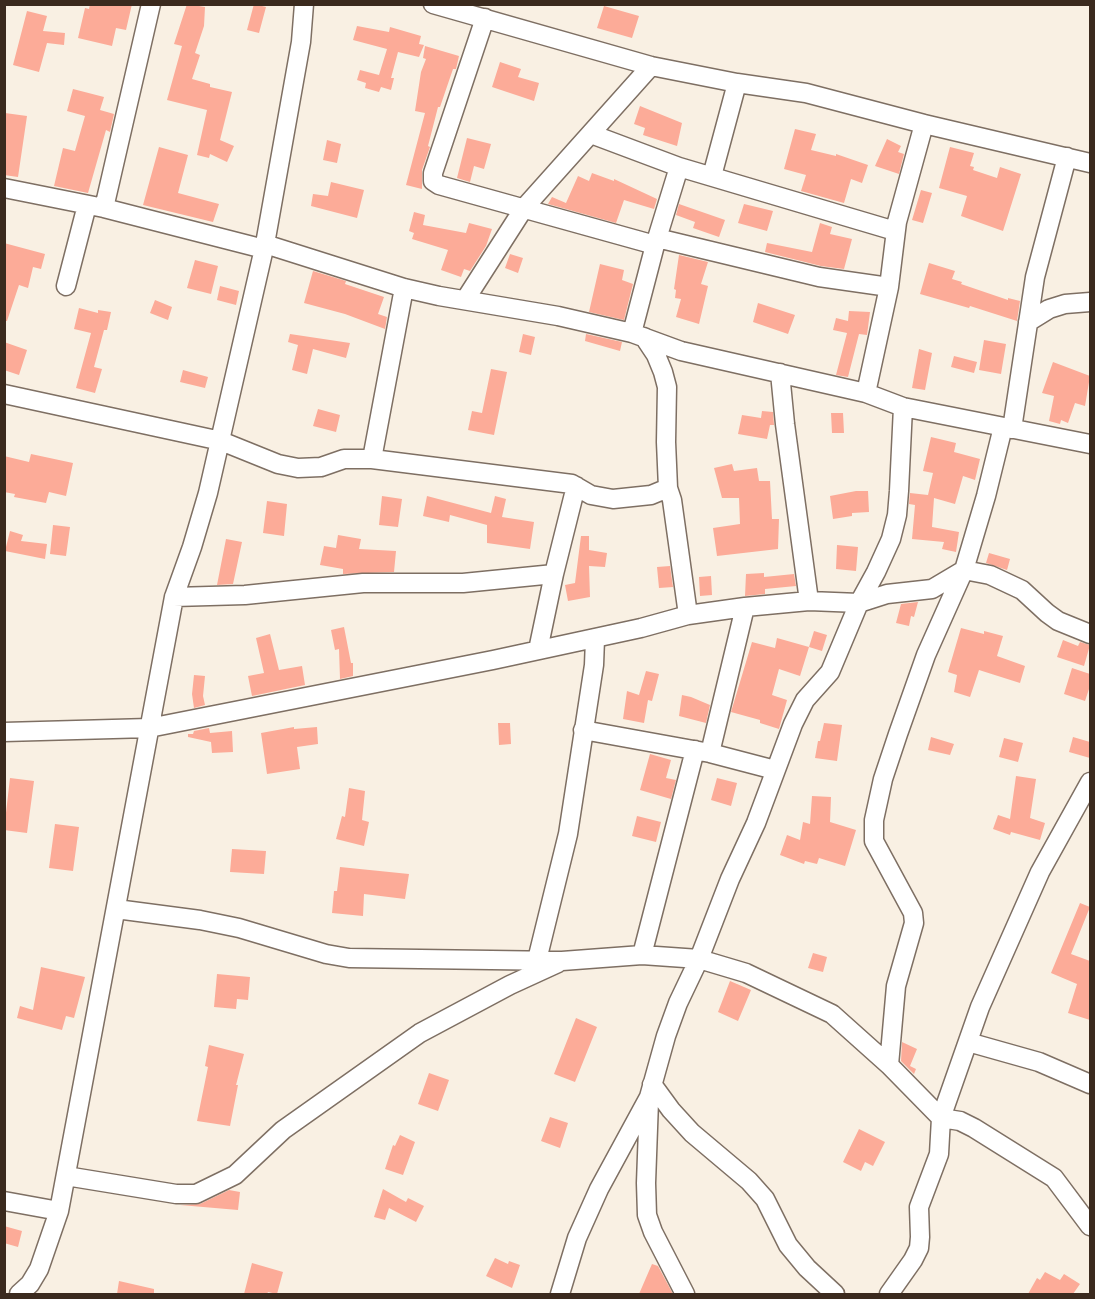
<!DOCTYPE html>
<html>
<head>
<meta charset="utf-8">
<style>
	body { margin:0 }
	#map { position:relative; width:1095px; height:1299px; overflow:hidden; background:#f9f0e3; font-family:"Gentium Book Plus",serif }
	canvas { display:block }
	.frame { position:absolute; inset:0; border:6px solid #3b2a1e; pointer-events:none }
</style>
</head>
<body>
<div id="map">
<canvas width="1095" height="1299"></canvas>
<div class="frame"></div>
</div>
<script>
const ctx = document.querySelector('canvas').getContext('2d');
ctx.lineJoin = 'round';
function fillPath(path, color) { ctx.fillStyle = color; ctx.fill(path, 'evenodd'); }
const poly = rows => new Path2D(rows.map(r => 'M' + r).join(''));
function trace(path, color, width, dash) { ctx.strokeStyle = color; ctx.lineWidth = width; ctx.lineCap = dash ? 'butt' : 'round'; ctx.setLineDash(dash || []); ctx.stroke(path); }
const building = poly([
	[90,4,132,4,126,30,116,28,112,46,78,38,85,8,89,9],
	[187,4,205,7,204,26,195,53,200,55,192,79,210,84,210,87,232,92,220,140,234,146,227,162,210,154,209,158,197,155,207,110,167,100,182,46,174,44],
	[254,4,266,7,259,33,247,30],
	[604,6,639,16,632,38,597,28],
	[27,11,47,16,43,31,65,33,64,45,47,43,39,72,13,65],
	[357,26,389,32,390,27,421,36,419,44,424,45,419,57,398,52,391,78,394,78,391,90,381,87,379,92,365,88,366,83,357,80,360,70,379,75,387,49,353,40],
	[425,46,459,56,456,69,453,69,440,107,438,107,428,146,430,147,422,170,422,189,406,185,425,113,415,111,421,72,426,59,423,58],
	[500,62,521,69,518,77,539,83,534,101,492,87],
	[73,89,104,97,100,110,114,114,110,132,106,130,88,193,54,186,63,148,75,151,85,116,67,111],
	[640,106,682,123,677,146,643,135,645,128,634,124],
	[5,113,27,116,18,177,4,175],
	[795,129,816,134,811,150,836,156,836,154,868,165,862,183,851,179,844,203,801,191,806,175,784,169],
	[467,138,491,144,484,169,474,166,470,182,457,178],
	[887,139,901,146,898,152,904,154,899,174,875,166],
	[327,140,341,144,337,163,323,160],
	[159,147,188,155,178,193,219,204,213,222,143,205],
	[950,147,974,153,970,166,974,167,973,170,997,178,1000,167,1021,174,1003,231,961,216,967,196,939,188],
	[592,173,614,181,614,179,657,199,654,209,624,200,616,223,548,204,552,197,566,203,578,176,589,181],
	[331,182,364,190,357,218,311,206,313,194,328,196],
	[921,190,932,193,923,223,912,220],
	[679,204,725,220,719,237,693,228,695,222,676,215],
	[744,204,773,211,767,231,738,223],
	[414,212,425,215,423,225,466,233,469,223,492,229,486,246,470,271,464,269,461,277,441,270,448,250,412,239,414,233,409,231],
	[820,223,832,227,830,234,852,239,844,269,821,266,765,252,767,243,812,252],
	[4,243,45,254,41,269,33,267,28,288,19,285,7,321,4,321],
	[510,254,523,258,518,273,505,268],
	[679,255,708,262,701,284,708,286,699,324,676,317,681,299,675,298,676,290,674,289],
	[195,260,218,266,211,294,187,288],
	[929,263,955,271,952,279,962,282,961,284,1008,300,1008,298,1020,301,1017,321,970,306,969,308,920,294],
	[600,264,624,270,622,280,633,284,624,320,589,312],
	[313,271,346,281,345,284,384,297,378,314,387,317,385,329,345,314,304,303],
	[220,286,239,291,236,305,217,300],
	[155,300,172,307,168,320,150,313],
	[758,303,795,315,788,334,753,322],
	[79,308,98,313,98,310,111,312,107,330,104,330,94,367,102,369,95,393,76,388,91,333,74,329],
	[849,311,870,312,867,335,859,334,848,377,836,375,847,333,833,330,836,318,848,321],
	[290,334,350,343,346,358,313,349,307,374,292,370,298,345,288,342],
	[523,334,535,337,531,355,519,352],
	[586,334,622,342,620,351,585,341],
	[984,340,1006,344,1001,374,979,370],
	[4,342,27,350,19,375,4,370],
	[919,349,932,353,925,390,912,388],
	[954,356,977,362,974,373,951,367],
	[1053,362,1090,376,1085,406,1075,403,1068,423,1061,420,1060,424,1049,421,1054,396,1042,393],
	[491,369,507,372,494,435,468,430,472,411,482,413],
	[183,370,208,377,205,388,180,382],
	[318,409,340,415,336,432,313,426],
	[762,411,773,412,774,425,770,425,767,439,738,434,742,415,761,418],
	[831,413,843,413,844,433,832,433],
	[931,437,956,443,954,452,980,459,975,480,963,476,955,504,934,498,932,527,959,532,956,552,942,549,944,542,912,539,915,505,909,504,910,493,928,495,933,473,923,471],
	[31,454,73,463,66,496,49,492,46,503,14,497,15,494,4,492,4,456,29,462],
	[732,464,734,471,757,468,759,481,770,481,772,519,779,519,778,549,717,556,713,528,740,524,739,498,722,498,714,468],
	[856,491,868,491,869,512,852,513,852,516,833,519,830,496],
	[382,496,402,499,398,527,379,525],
	[427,496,491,513,495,496,506,499,502,517,534,522,530,549,487,543,487,525,450,515,449,522,423,516],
	[267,501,287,504,284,536,263,533],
	[53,525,70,527,66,556,50,554],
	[10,531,23,535,21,541,47,544,45,559,5,551],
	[338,535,361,539,359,549,396,551,394,572,343,574,343,569,320,565,324,546,336,548],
	[581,536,589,536,589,550,607,553,605,567,589,566,590,597,568,601,565,585,575,583],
	[226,539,242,542,233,584,217,585],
	[837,545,858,547,856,571,836,569],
	[989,553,1010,559,1007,570,986,563],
	[670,566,673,587,659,588,657,567],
	[764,573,764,577,794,574,796,586,765,589,765,594,745,596,746,574],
	[711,576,712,595,700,596,699,577],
	[918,602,914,617,911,616,909,626,896,623,901,604],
	[344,627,351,663,353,663,353,676,340,679,339,649,335,650,331,630],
	[961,628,984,634,984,631,1003,636,997,656,1025,666,1020,683,979,670,970,697,954,692,957,675,948,672],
	[814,631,827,635,822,651,809,647,800,676,779,669,772,695,787,700,779,729,760,723,760,720,731,712,752,642,775,648,777,638,809,647],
	[270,634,279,670,302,666,305,685,252,696,248,676,264,673,256,638],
	[1063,640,1078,646,1080,642,1090,645,1084,666,1057,657],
	[1072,668,1090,674,1090,686,1085,701,1064,694],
	[646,671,659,674,652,701,648,700,644,723,623,719,627,691,639,695],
	[194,675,205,676,203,696,205,705,194,708,192,694],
	[682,695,691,697,710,705,706,723,679,716],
	[498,723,510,723,511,744,499,745],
	[824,723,842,725,837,761,815,758,818,741,820,741],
	[294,727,294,729,317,727,318,744,297,747,300,769,267,774,261,733],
	[209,728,210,733,232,731,233,752,212,753,211,742,188,737,188,734,193,734,194,731],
	[931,737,954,744,950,755,928,750],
	[1073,737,1090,742,1090,758,1069,752],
	[1004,738,1023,743,1018,762,999,757],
	[650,754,671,760,666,778,676,780,671,799,640,790],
	[1016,776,1036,779,1030,818,1045,823,1040,840,1011,832,1010,835,993,829,998,815,1010,819],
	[10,778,34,781,27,833,4,830],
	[717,778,737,783,731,806,711,800],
	[349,788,365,791,362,820,369,822,364,846,336,839,342,816,345,817],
	[812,796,831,797,830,822,856,830,845,866,819,858,817,864,805,861,804,864,780,855,787,835,800,840,803,822,810,824],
	[637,816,661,822,656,842,632,836],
	[55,824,79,827,73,871,49,868],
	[232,849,266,851,264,874,230,872],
	[340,867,409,874,405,899,364,894,363,916,332,913,334,891,337,891],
	[1080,903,1090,907,1071,954,1090,961,1090,1020,1068,1013,1077,984,1051,973],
	[813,953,827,957,823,972,808,968],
	[41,967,85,977,74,1018,66,1016,62,1030,17,1018,20,1006,33,1010],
	[217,974,250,977,248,1000,237,999,236,1009,214,1007],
	[730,981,751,990,738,1021,718,1012],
	[576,1018,597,1027,575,1082,554,1074],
	[902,1042,917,1049,910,1066,916,1069,914,1074,901,1061],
	[209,1045,244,1054,236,1085,238,1085,230,1126,197,1121,208,1067,205,1066],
	[429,1073,449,1080,438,1111,418,1104],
	[550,1117,568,1123,560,1148,541,1141],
	[859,1129,885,1142,873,1166,865,1162,861,1171,843,1162],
	[400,1135,415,1142,403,1175,385,1169,393,1145,395,1146],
	[383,1189,406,1202,408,1198,424,1206,416,1222,389,1208,385,1220,374,1217],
	[229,1190,240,1192,238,1210,180,1205,200,1204],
	[4,1226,22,1231,18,1247,4,1243],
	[495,1258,508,1264,509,1261,520,1265,512,1288,486,1276],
	[252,1263,283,1272,277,1294,268,1292,267,1294,244,1294],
	[652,1264,658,1266,673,1294,639,1294],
	[1045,1272,1060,1280,1064,1274,1080,1284,1073,1294,1028,1294,1037,1278,1040,1280],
	[119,1281,154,1289,154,1294,117,1294]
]);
const street = poly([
	[433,4,651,66,737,83,806,93,924,124,1090,163],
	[485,18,433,173,433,181,439,185,655,245],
	[591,134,679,167],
	[712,176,737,83],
	[4,188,104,208,264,249],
	[104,208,151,4],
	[657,238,819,277,889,287],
	[265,244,404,288,439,296,558,316,632,333,681,351,866,393,903,407,1090,444],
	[66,286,87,205],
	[465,300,524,208,651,66],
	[1028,322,1049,309,1065,304,1090,302],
	[632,333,655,245,679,167,895,231],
	[644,337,656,355,663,372,667,387,666,442,668,488],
	[780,373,785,424,809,601],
	[866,393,889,287,897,222,924,124],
	[4,394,221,441,278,464,298,468,321,467,344,459,372,459,572,484,591,495,613,499,651,495,668,488,672,500,688,615],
	[1012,429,1035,277,1067,157],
	[372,459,404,288],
	[174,597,245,595,363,583,463,583,554,574],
	[538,650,554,574,576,486],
	[583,730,710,753,775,770],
	[4,732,149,728,493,660,641,628,688,615,745,607,809,601,859,603,887,594,932,589,964,570,990,575,1022,590,1047,613,1058,621,1090,634],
	[710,753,745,607],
	[116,909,200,920,239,928,326,954,349,958,562,961,642,955,699,959,746,973,832,1014,889,1065,941,1118,960,1121,974,1128,1054,1178,1090,1226],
	[642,955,695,750],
	[537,960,568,834,594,665,595,639],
	[968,1042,1039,1062,1090,1084],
	[889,1065,896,986,914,923,913,913,874,841,874,820,883,779,898,734,926,655,964,570,986,496,1003,427],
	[652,1084,671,1110,692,1133,749,1181,765,1199,788,1245,807,1268,835,1294],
	[649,1101,646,1183,647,1215,653,1232,685,1294],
	[66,1176,176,1194,196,1194,235,1175,283,1130,420,1033,510,985,558,963],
	[4,1201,59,1211],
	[19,1294,30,1284,39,1269,59,1211,174,597,192,547,208,493,265,244,301,42,304,4],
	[560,1294,577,1238,599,1189,649,1097,666,1036,678,1003,699,959,730,879,756,823,793,724,805,700,830,672,859,603,876,572,891,539,897,515,899,491,903,407],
	[889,1294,913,1260,919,1248,920,1237,919,1207,939,1154,941,1118,980,1007,1040,872,1090,782]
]);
fillPath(building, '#fcab98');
trace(street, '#7e6f63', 21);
trace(street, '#fff', 18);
</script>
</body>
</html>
